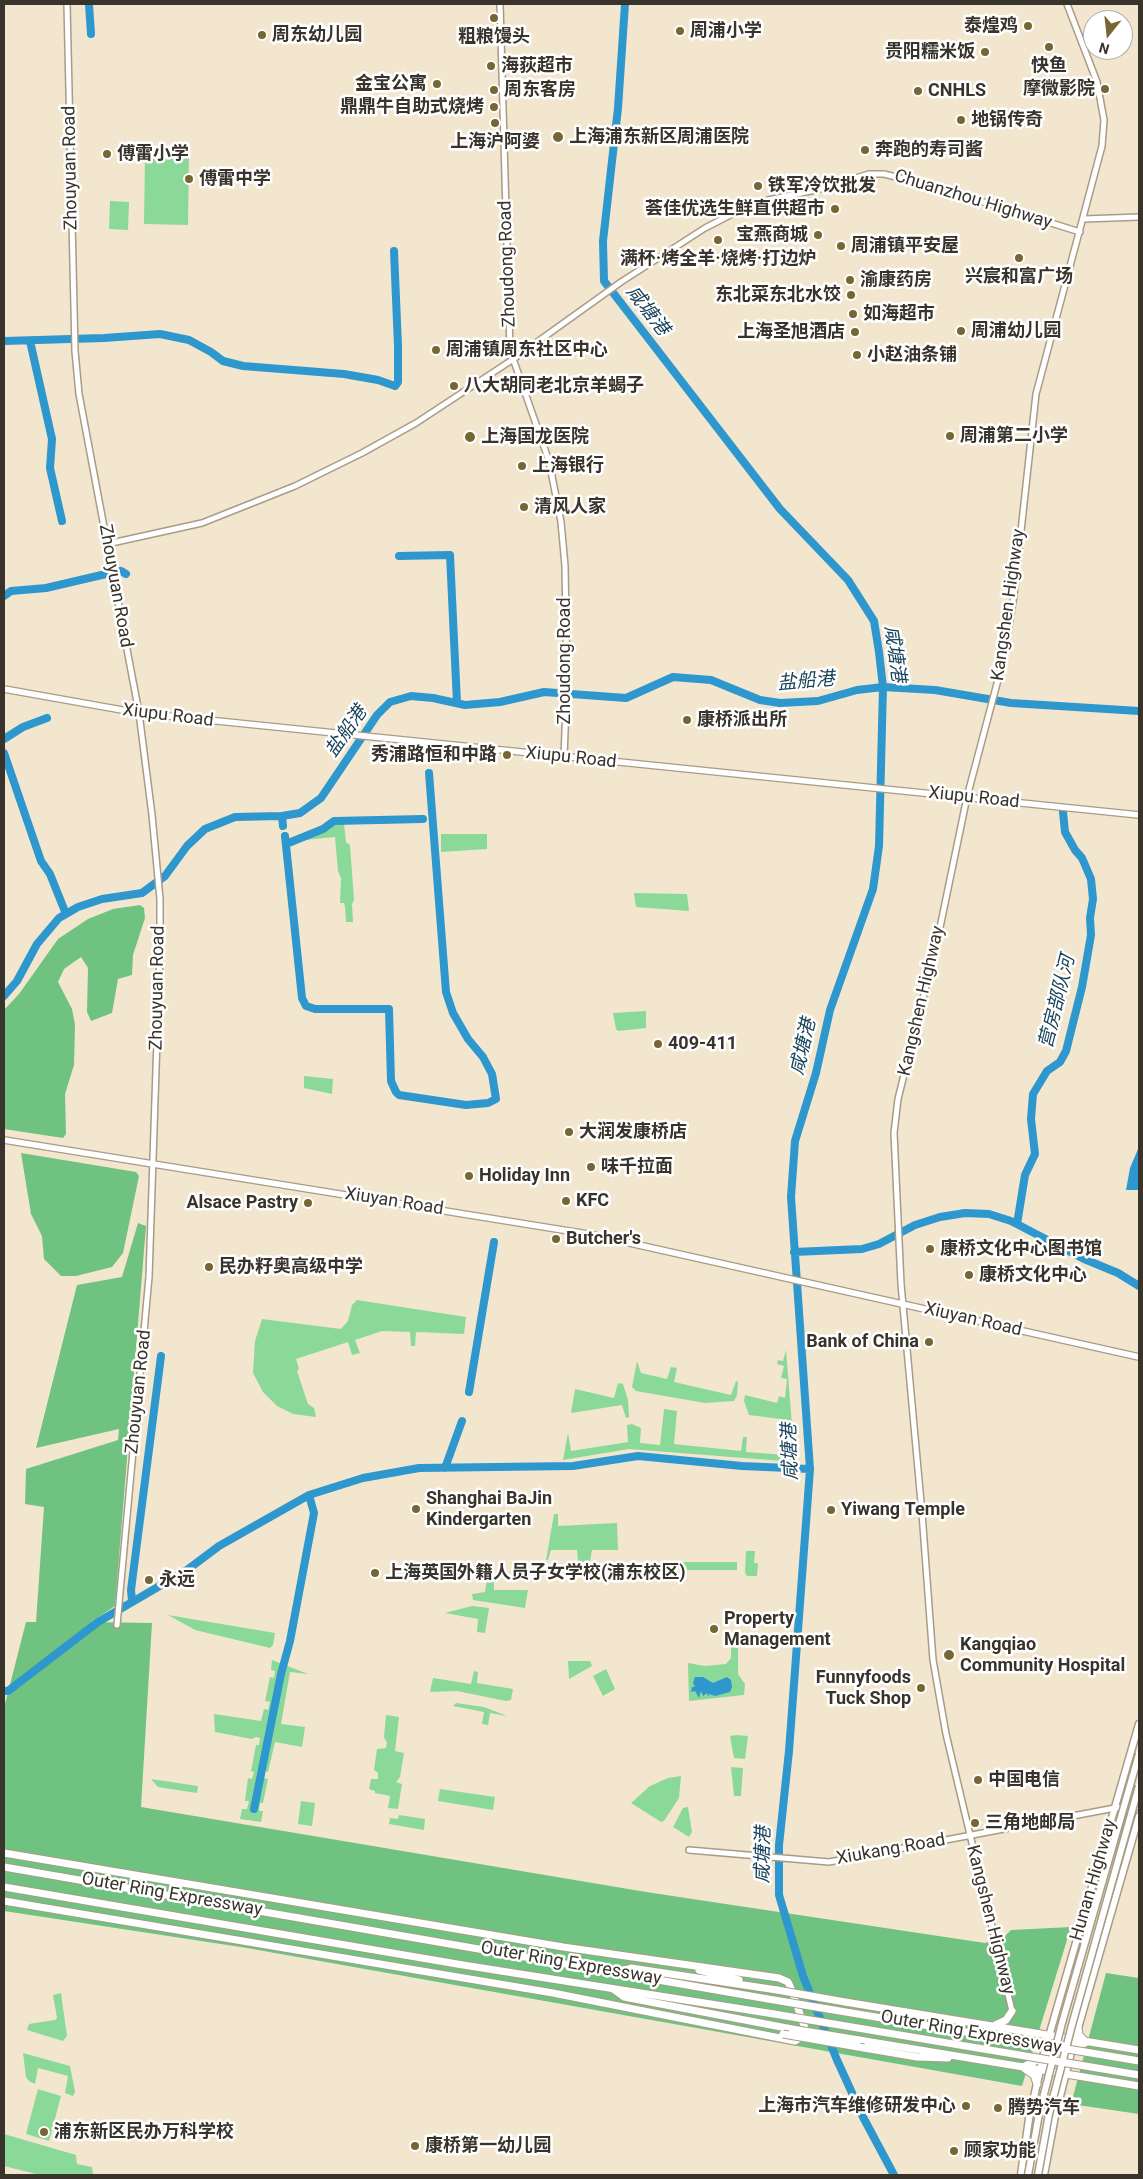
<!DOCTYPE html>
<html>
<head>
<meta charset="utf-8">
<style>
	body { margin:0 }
	#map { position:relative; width:1143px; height:2179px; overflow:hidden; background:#f3e6cf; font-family:Roboto,sans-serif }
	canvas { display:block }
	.frame { position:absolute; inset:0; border:5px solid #39342b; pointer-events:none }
	.north { position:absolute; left:1083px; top:10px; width:50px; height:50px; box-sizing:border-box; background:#fff; border:1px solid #b0aeaa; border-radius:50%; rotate:196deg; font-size:14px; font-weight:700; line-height:20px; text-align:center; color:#39342b }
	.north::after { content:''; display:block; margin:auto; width:18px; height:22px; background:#776533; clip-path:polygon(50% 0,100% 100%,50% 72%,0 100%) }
</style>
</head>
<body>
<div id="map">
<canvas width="1143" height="2179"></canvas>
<div class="frame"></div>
<div class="north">N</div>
</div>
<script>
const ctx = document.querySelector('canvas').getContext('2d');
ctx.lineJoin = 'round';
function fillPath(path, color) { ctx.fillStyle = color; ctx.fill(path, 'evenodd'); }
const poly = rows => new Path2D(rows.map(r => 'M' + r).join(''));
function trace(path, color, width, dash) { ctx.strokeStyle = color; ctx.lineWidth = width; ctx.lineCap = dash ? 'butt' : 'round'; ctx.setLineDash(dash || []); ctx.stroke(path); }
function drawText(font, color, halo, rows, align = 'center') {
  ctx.font = font + ' Roboto,"Noto Sans SC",sans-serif'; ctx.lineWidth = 5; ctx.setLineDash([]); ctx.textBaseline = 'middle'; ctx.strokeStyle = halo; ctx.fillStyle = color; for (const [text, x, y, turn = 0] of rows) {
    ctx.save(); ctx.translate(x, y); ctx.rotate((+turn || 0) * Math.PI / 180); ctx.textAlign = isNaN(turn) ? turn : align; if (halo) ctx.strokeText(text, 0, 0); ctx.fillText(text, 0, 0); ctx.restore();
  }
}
const green = poly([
	[145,155,189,156,188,225,144,224],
	[110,201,129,202,128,230,109,229],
	[335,824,344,824,346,842,350,845,354,900,352,904,353,922,346,922,345,907,344,903,340,903,341,878,338,871,335,837,305,840,327,830],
	[441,834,487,834,487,849,441,852],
	[634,893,687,894,689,911,636,907],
	[646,1011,646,1028,618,1031,616,1029,613,1013],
	[304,1076,333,1079,332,1094,304,1088],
	[357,1300,466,1317,464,1334,416,1332,415,1346,411,1346,410,1332,382,1331,355,1340,360,1353,352,1355,348,1342,296,1359,299,1369,297,1371,308,1404,314,1408,316,1417,293,1414,277,1406,263,1392,253,1373,255,1341,262,1319,341,1329,348,1321,352,1305],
	[786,1350,793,1437,789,1437,789,1424,783,1423,781,1419,749,1415,744,1401,745,1395,777,1403,779,1396,785,1398,787,1379,781,1378,784,1366,777,1364,778,1360,783,1361],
	[637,1361,641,1373,667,1379,671,1367,677,1368,674,1382,731,1395,736,1381,738,1382,737,1395,734,1401,705,1403,636,1391,632,1387],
	[618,1383,623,1384,628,1400,629,1417,626,1418,622,1405,571,1413,575,1389,614,1398],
	[664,1409,677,1411,674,1444,741,1451,743,1437,747,1437,746,1452,787,1455,788,1441,794,1441,795,1462,629,1449,563,1460,568,1433,571,1451,628,1442,627,1425,632,1424,641,1428,640,1443,660,1445],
	[554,1514,558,1514,558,1526,617,1523,618,1550,592,1550,590,1562,578,1563,577,1550,551,1550,548,1560,546,1560],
	[746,1551,755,1551,754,1563,758,1563,757,1576,747,1576,745,1573],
	[680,1562,737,1562,737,1570,681,1570],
	[487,1580,494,1580,494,1590,528,1590,525,1608,473,1600,472,1594,485,1592],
	[472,1606,489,1608,485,1633,477,1632,478,1619,445,1613],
	[168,1615,275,1633,273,1645,270,1648,195,1630],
	[731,1647,738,1648,738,1674,745,1684,744,1695,689,1701,688,1663,705,1666,726,1664,731,1658],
	[272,1660,308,1674,290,1672,281,1724,305,1727,302,1747,275,1742,268,1772,265,1771,264,1778,268,1779,263,1803,260,1803,259,1811,263,1811,261,1822,240,1819,242,1809,247,1809,249,1801,245,1801,248,1778,252,1779,254,1772,251,1771,256,1745,259,1745,260,1738,256,1737,252,1739,215,1732,214,1714,261,1721,264,1709,268,1710,270,1702,265,1701,270,1677,274,1678,275,1671,271,1670],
	[568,1661,590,1661,592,1666,569,1679],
	[606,1669,615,1689,603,1696,593,1676],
	[474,1671,478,1672,477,1683,513,1689,511,1700,506,1701,457,1691,430,1692,433,1678,471,1684],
	[456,1703,484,1707,507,1716,490,1713,488,1725,482,1724,484,1712,453,1706],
	[386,1715,399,1717,395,1751,404,1753,400,1777,396,1782,402,1784,398,1809,388,1808,390,1796,375,1793,375,1791,369,1789,371,1779,378,1779,378,1773,374,1770,377,1749,386,1748,387,1743,384,1737],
	[737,1735,748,1736,745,1759,734,1758,730,1736],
	[731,1767,743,1768,741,1796,734,1796],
	[681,1776,679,1798,664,1821,661,1822,631,1803,650,1786,668,1778],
	[151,1779,198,1786,197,1793,158,1787],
	[440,1789,495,1797,493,1810,438,1801],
	[301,1801,315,1803,312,1826,298,1824],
	[688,1807,692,1832,689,1837,673,1827,683,1808],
	[399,1815,425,1819,424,1830,389,1824,390,1818,398,1819],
	[61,1993,67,2036,63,2041,27,2030,29,2024,55,2020,57,2018,53,1995],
	[23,2053,70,2066,75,2092,73,2096,65,2093,68,2076,38,2068,35,2084,29,2081,26,2077],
	[38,2089,61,2096,49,2141,26,2134],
	[4,2134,76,2155,77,2164,92,2167,93,2175,40,2175,4,2166]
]);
const forest = poly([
	[140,905,144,908,145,918,133,955,132,975,118,979,112,1013,91,1021,87,1012,88,968,81,957,64,969,58,982,72,1009,75,1025,74,1065,65,1094,66,1134,63,1138,4,1129,4,1010,19,994,58,939,88,919,113,909],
	[21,1153,136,1172,139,1176,123,1253,112,1267,76,1276,61,1276,44,1259,42,1236,31,1214],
	[138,1223,146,1226,115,1606,91,1622,152,1623,141,1807,646,1892,985,1943,1003,1938,1011,1930,1071,1927,1022,2086,247,1948,4,1911,4,1708,26,1622,36,1622,44,1507,25,1504,26,1469,118,1440,119,1429,36,1448,77,1285,122,1277],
	[1106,1973,1139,1978,1139,2114,1071,2104]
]);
const water = poly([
	[1138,1149,1139,1190,1126,1190,1130,1168],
	[695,1677,703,1677,713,1683,727,1677,731,1680,732,1687,730,1692,715,1696,709,1694,708,1697,707,1693,703,1696,701,1691,699,1698,695,1691,691,1692,692,1687,695,1687,693,1683]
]);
const river = poly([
	[89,4,91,34],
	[625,4,618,108,603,241,604,281,780,509,848,580,874,621,879,652,883,687,879,846,873,889,830,1010,816,1073,795,1141,791,1197,810,1469,789,1751,779,1845,779,1895,803,1976,837,2060,863,2117,894,2175],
	[4,341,104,338,160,334,189,340,211,352,223,361,243,366,344,374,378,380,395,386,398,382,398,346,394,251],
	[30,341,52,439,50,468,62,521],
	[399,556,450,555,457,703],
	[121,571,126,574],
	[4,596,11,591,46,588,106,574],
	[4,739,23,727,47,718],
	[4,753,41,861,50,874,66,914],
	[282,816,283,826],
	[285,836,302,998,306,1006,315,1009,389,1009,391,1081,396,1092,399,1095,466,1105,488,1103,496,1099,492,1074,483,1057,468,1039,453,1013,446,992,429,773],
	[286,844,323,829,334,821,423,819],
	[4,996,17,981,37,944,59,918,78,907,102,899,142,893,165,876,187,846,205,829,235,817,282,816,300,813,321,798,377,715,390,702,411,696,433,698,465,705,500,702,544,692,626,698,673,677,711,680,760,700,780,703,818,701,857,690,883,687,935,690,1011,703,1139,711],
	[1017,1224,1025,1175,1035,1154,1031,1119,1033,1094,1047,1071,1060,1062,1066,1051,1082,987,1091,935,1090,918,1093,899,1091,879,1082,858,1075,850,1065,832,1063,812],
	[794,1252,862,1249,879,1244,915,1225,940,1217,965,1213,989,1214,1011,1221,1084,1259,1118,1273,1139,1286],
	[469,1392,494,1242],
	[445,1468,462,1421],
	[132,1601,131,1590,161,1356],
	[4,1691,8,1691,98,1622,187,1570,219,1546,309,1495,363,1478,419,1468,573,1466,638,1456,742,1466,810,1469],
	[254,1809,281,1674,290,1641,314,1513,309,1495]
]);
const tertiary = poly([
	[67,4,75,351,79,394,139,713,152,815,160,899,160,951,149,1277,117,1625],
	[500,4,510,350,549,461,561,522,565,566,567,681,564,757],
	[1084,219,1139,217],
	[107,544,202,523,295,486,362,453,416,423,512,360,621,282,705,228,740,210,768,200,820,189,869,174,884,174,932,186,1080,232],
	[689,1850,829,1862,1115,1808,1139,1807],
	[1012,2011,946,1734,933,1660,922,1513,901,1284,894,1133,898,1099,937,942,967,797,1004,657,1014,595,1036,394,1102,146,1104,120,1097,82,1067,4]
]);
const secondary = poly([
	[4,689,139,713,1139,815],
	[4,1140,594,1235,1139,1357]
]);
const primary = poly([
	[1021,2175,1029,2119,1043,2057,1139,1724],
	[1044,2175,1055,2116,1072,2049,1139,1816]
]);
const motorway = poly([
	[4,1853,563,1947,779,1978,788,1982,790,1986,806,2031,805,2035,795,2041,553,1993,4,1901],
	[4,1867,768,1999],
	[4,1887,463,1965,774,2014],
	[699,1970,739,1980],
	[618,1972,631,1968,777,1990],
	[613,1989,624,1997,792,2029],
	[845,2002,1139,2050],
	[991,2027,1006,2020,1012,2011],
	[1078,2028,1079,2035,1084,2040],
	[859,2040,1139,2086],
	[864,2048,917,2057,948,2058],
	[1023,2067,1058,2050],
	[1025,2069,1034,2075,1037,2084],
	[1040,2070,1055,2059,1087,2042]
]);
const primaryBridge = poly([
	[1028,2175,1039,2114,1062,2023,1139,1754],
	[1038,2175,1049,2114,1072,2025,1139,1786]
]);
const motorwayBridge = poly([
	[777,1990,845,2002],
	[768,1999,1139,2061],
	[774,2014,1139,2075],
	[792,2029,859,2040],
	[783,2034,864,2048]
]);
const markers = [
	[494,18,5,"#776533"],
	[1028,26,5,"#776533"],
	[680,31,5,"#776533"],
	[262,35,5,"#776533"],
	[1049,47,5,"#776533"],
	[985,52,5,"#776533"],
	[491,66,5,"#776533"],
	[437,84,5,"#776533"],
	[1105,89,5,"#776533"],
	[494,90,5,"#776533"],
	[918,91,5,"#776533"],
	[494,107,5,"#776533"],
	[961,120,5,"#776533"],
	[495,123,5,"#776533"],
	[558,137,6,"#776533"],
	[865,150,5,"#776533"],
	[107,154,5,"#776533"],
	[189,179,5,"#776533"],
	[758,186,5,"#776533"],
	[835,209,5,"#776533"],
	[818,235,5,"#776533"],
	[718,240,5,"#776533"],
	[841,246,5,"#776533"],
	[1019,258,5,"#776533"],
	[850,280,5,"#776533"],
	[851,295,5,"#776533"],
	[853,314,5,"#776533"],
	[961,331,5,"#776533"],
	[855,332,5,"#776533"],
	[436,350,5,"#776533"],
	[857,355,5,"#776533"],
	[454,386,5,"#776533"],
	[950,436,5,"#776533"],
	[470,437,6,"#776533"],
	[522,466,5,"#776533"],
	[524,507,5,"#776533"],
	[687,720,5,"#776533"],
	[507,755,5,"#776533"],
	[658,1044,5,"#776533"],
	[569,1132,5,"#776533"],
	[591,1167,5,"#776533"],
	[469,1176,5,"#776533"],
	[566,1201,5,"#776533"],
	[308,1203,5,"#776533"],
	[556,1239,5,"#776533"],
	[930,1249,5,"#776533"],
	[209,1267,5,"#776533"],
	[969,1275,5,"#776533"],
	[929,1342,5,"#776533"],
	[416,1509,5,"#776533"],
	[831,1510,5,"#776533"],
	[375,1573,5,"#776533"],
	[149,1580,5,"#776533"],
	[714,1629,5,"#776533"],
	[949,1655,6,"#776533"],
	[921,1688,5,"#776533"],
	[978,1780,5,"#776533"],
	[975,1823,5,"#776533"],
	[966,2106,5,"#776533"],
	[998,2108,5,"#776533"],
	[44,2132,5,"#776533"],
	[415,2146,5,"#776533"],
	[954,2151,5,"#776533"]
];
const poiNames = [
	["泰煌鸡",1018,26,"right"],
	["周浦小学",690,31],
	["周东幼儿园",272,35],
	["粗粮馒头",494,37,"center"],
	["贵阳糯米饭",975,52,"right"],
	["海荻超市",501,66],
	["快鱼",1049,66,"center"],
	["金宝公寓",427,84,"right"],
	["摩微影院",1095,89,"right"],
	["周东客房",504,90],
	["CNHLS",928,91],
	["鼎鼎牛自助式烧烤",484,107,"right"],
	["地锅传奇",971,120],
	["上海浦东新区周浦医院",569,137],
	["上海沪阿婆",495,142,"center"],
	["奔跑的寿司酱",875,150],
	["傅雷小学",117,154],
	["傅雷中学",199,179],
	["铁军冷饮批发",768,186],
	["荟佳优选生鲜直供超市",825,209,"right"],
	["宝燕商城",808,235,"right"],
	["周浦镇平安屋",851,246],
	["满杯·烤全羊·烧烤·打边炉",718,259,"center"],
	["兴宸和富广场",1019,277,"center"],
	["渝康药房",860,280],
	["东北菜东北水饺",841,295,"right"],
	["如海超市",863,314],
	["周浦幼儿园",971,331],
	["上海圣旭酒店",845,332,"right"],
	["周浦镇周东社区中心",446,350],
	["小赵油条铺",867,355],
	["八大胡同老北京羊蝎子",464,386],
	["周浦第二小学",960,436],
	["上海国龙医院",481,437],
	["上海银行",532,466],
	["清风人家",534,507],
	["康桥派出所",697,720],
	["秀浦路恒和中路",497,755,"right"],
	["409-411",668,1044],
	["大润发康桥店",579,1132],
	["味千拉面",601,1167],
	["Holiday Inn",479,1176],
	["KFC",576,1201],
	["Alsace Pastry",298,1203,"right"],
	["Butcher's",566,1239],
	["康桥文化中心图书馆",940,1249],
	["民办籽奥高级中学",219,1267],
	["康桥文化中心",979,1275],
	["Bank of China",919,1342,"right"],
	["Shanghai BaJin",426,1499],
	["Kindergarten",426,1520],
	["Yiwang Temple",841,1510],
	["上海英国外籍人员子女学校(浦东校区)",385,1573],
	["永远",159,1580],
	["Property",724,1619],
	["Management",724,1640],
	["Kangqiao",960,1645],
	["Community Hospital",960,1666],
	["Funnyfoods",911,1678,"right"],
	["Tuck Shop",911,1699,"right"],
	["中国电信",988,1780],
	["三角地邮局",985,1823],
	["上海市汽车维修研发中心",956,2106,"right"],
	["腾势汽车",1008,2108],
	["浦东新区民办万科学校",54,2132],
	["康桥第一幼儿园",425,2146],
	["顾家功能",964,2151]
];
const streetNames = [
	["Zhouyuan Road",71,168,-91],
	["Chuanzhou Highway",973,200,17],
	["Zhoudong Road",508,264,-92],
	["Zhouyuan Road",115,586,80],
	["Kangshen Highway",1009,605,-82],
	["Zhoudong Road",565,661,-90],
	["Xiupu Road",168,716,7],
	["Xiupu Road",571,758,6],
	["Xiupu Road",974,798,6],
	["Zhouyuan Road",158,988,-89],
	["Kangshen Highway",922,1001,-77],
	["Xiuyan Road",394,1202,9],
	["Xiuyan Road",973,1320,13],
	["Zhouyuan Road",139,1392,-84],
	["Xiukang Road",891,1850,-10],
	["Hunan Highway",1094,1880,-74],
	["Outer Ring Expressway",172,1895,10],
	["Kangshen Highway",990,1920,76],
	["Outer Ring Expressway",571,1964,10],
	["Outer Ring Expressway",971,2033,10]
];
const waterNames = [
	["咸塘港",647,311,52],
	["咸塘港",894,654,82],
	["盐船港",806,682,-5],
	["盐船港",347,732,-55],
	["营房部队河",1058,1002,-76],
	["咸塘港",804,1047,-77],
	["咸塘港",791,1452,-92],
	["咸塘港",764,1855,-89]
];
fillPath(green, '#8bd999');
fillPath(forest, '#70c280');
fillPath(water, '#2d97ce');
trace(river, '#2d97ce', 8);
trace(tertiary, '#a89c86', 8);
trace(secondary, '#a89c86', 8);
trace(primary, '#a89c86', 9);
trace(motorway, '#a89c86', 9);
trace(tertiary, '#fff', 5);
trace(secondary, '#fff', 5.5);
trace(primary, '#fff', 6);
trace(motorway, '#fff', 7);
trace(primaryBridge, '#a89c86', 9, []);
trace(motorwayBridge, '#a89c86', 9, []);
trace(primaryBridge, '#fff', 6);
trace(motorwayBridge, '#fff', 7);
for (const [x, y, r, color] of markers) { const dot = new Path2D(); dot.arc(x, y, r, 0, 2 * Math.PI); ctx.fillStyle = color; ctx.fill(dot); trace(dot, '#fff', 2); }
drawText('bold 18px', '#39342b', '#fff', poiNames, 'left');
drawText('18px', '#39342b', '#fff', streetNames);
drawText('italic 19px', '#19435b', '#fff', waterNames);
</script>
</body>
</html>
